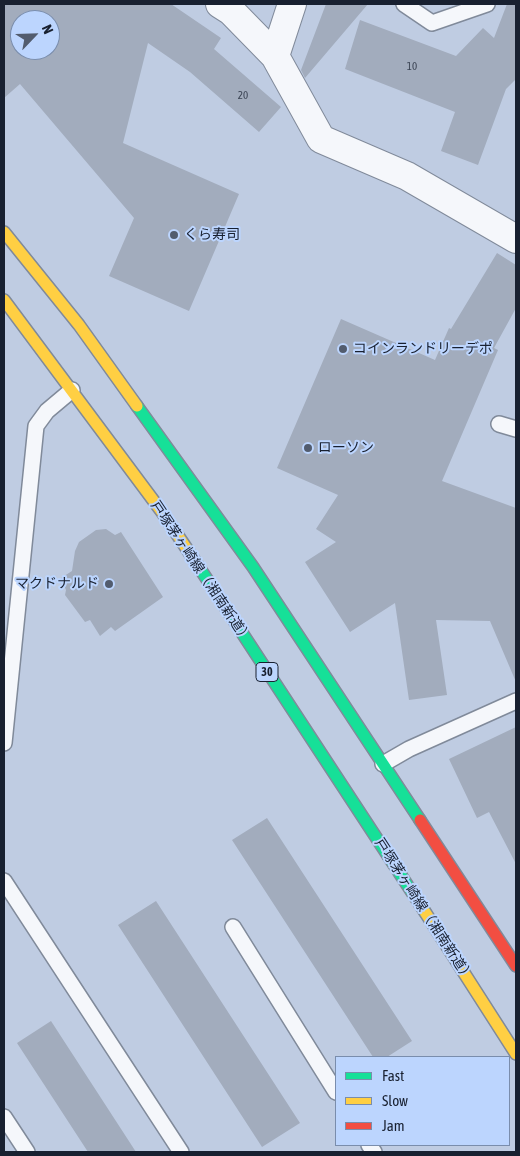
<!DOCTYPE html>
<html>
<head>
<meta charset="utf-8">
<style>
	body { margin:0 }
	#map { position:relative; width:520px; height:1156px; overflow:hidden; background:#bfcce2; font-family:"Asap Condensed",sans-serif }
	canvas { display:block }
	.frame { position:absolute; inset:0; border:5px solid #182030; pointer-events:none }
	.legend { position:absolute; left:335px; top:1056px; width:175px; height:90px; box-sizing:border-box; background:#bcd5fe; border:1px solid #7a8dac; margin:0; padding:6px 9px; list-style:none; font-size:15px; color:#182030 }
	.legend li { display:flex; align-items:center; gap:10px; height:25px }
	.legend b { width:25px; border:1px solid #7a8dac }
	.north { position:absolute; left:10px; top:10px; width:50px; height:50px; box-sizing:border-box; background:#bcd5fe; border:1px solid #7a8dac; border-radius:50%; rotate:66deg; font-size:14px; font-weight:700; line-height:20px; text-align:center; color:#182030 }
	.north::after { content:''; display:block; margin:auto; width:18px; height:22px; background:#525c6e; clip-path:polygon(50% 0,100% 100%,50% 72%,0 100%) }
</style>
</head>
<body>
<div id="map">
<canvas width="520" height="1156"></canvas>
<div class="frame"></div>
<ul class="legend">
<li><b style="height:6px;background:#16e098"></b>Fast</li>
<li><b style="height:6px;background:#ffcf43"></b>Slow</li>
<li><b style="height:6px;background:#f24e42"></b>Jam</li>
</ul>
<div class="north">N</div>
</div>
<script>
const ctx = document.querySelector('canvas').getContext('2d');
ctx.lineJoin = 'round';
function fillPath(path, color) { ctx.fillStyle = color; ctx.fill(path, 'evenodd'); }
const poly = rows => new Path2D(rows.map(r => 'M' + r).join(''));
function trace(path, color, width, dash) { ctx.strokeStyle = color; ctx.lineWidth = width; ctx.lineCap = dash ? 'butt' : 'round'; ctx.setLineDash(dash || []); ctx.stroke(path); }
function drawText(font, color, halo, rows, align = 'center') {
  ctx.font = font + ' "Asap Condensed","Noto Sans JP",sans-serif'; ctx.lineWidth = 4; ctx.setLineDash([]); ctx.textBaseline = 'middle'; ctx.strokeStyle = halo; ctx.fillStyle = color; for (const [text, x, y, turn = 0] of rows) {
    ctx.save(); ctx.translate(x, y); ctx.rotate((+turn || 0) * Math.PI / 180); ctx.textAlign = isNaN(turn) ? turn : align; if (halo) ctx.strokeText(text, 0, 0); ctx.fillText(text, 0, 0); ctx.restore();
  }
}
const building = poly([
	[4,4,171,4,221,38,214,49,281,107,259,132,190,72,148,43,123,143,239,194,189,311,109,276,134,218,20,84,4,98],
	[20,20,50,20,50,50,20,50],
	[326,4,368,4,305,78,301,70],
	[507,4,516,4,516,79,506,89,478,165,441,151,455,112,345,69,360,20,456,56,483,28,494,38],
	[497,253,516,265,516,308,494,348,498,350,442,481,516,508,516,682,490,621,436,620,447,695,409,700,395,603,350,632,305,562,336,542,316,529,338,495,277,468,341,319,435,360,449,328,451,329],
	[106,529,115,535,121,532,163,597,115,631,111,627,100,636,90,620,85,622,65,595,66,590,61,578,72,571,75,551,79,542,96,530],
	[516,727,516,864,489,812,477,818,449,759],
	[267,818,412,1041,387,1057,373,1057,232,840],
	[156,901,300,1123,262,1147,118,925],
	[51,1021,136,1152,88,1152,17,1043]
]);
const lane = poly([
	[404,4,432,23,487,4],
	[499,424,516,429],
	[4,743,36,426,47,411,72,390],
	[383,764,409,749,516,701],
	[4,881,181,1152],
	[233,927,336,1092],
	[4,1117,27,1152],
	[369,1145,374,1152]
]);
const street = poly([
	[220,4,231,11,275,56,321,139,407,176,516,239],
	[275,56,292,4]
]);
const fast = poly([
	[137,406,253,567,420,820],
	[195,561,425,912]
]);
const slow = poly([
	[4,232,79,325,137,406],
	[4,300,162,512,195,561],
	[425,912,516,1054]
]);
const jam = poly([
	[420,820,516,966]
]);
const markers = [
	[174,235,5,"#525c6e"],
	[343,349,5,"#525c6e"],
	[308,448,5,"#525c6e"],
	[109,584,5,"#525c6e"]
];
const numberNames = [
	["10",412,67],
	["20",243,96]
];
const shields = [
	[267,672,22]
];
const shieldNames = [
	["30",267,672]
];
const poiNames = [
	["くら寿司",184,235],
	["コインランドリーデポ",353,349],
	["ローソン",318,448],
	["マクドナルド",99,584,"right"]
];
const streetNames = [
	["戸塚茅ヶ崎線（湘南新道）",201,572,56],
	["戸塚茅ヶ崎線（湘南新道）",424,910,57]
];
fillPath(building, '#a2acbd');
trace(lane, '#808a9a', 18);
trace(street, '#808a9a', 30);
trace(fast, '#808a9a', 14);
trace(slow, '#808a9a', 14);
trace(jam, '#808a9a', 14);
trace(lane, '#f5f7fb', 15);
trace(street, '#f5f7fb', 28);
trace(fast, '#16e098', 11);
trace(slow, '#ffcf43', 11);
trace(jam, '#f24e42', 11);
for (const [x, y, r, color] of markers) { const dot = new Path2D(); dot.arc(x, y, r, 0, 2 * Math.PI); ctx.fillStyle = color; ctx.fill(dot); trace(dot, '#bcd5fe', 2); }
drawText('11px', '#3a4353', null, numberNames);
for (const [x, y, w] of shields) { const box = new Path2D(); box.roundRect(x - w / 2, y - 9.5, w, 19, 4); ctx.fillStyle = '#bcd5fe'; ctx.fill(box); trace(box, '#182030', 1); }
drawText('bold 12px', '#182030', null, shieldNames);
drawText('14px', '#182030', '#bcd5fe', poiNames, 'left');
drawText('14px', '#182030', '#bcd5fe', streetNames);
</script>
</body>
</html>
